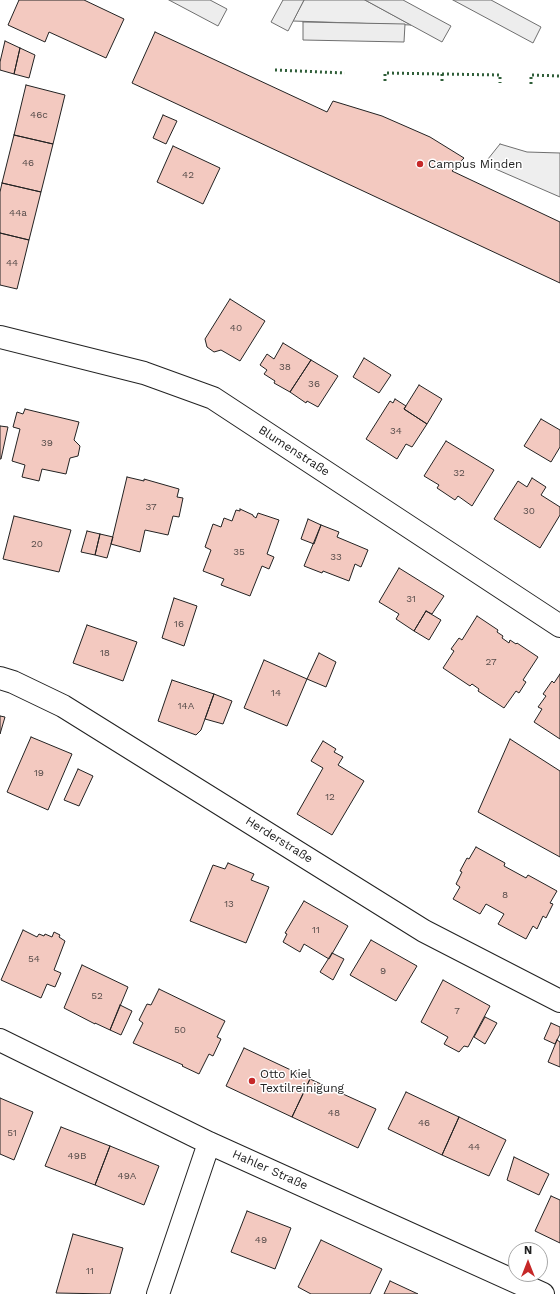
<!DOCTYPE html>
<html>
<head>
<meta charset="utf-8">
<style>
	body { margin:0 }
	#map { position:relative; width:560px; height:1294px; overflow:hidden; background:#fff; font-family:"Work Sans",sans-serif }
	canvas { display:block }
	.north { position:absolute; left:508px; top:1242px; width:40px; height:40px; box-sizing:border-box; background:#fff; border:1px solid #a7a7a7; border-radius:50%; rotate:0deg; font-size:11px; font-weight:700; line-height:16px; text-align:center; color:#222 }
	.north::after { content:''; display:block; margin:auto; width:14px; height:18px; background:#c62828; clip-path:polygon(50% 0,100% 100%,50% 72%,0 100%) }
</style>
</head>
<body>
<div id="map">
<canvas width="560" height="1294"></canvas>
<div class="north">N</div>
</div>
<script>
const ctx = document.querySelector('canvas').getContext('2d');
ctx.lineJoin = 'round';
function fillPath(path, color) { ctx.fillStyle = color; ctx.fill(path, 'evenodd'); }
const poly = rows => new Path2D(rows.map(r => 'M' + r).join(''));
function trace(path, color, width, dash) { ctx.strokeStyle = color; ctx.lineWidth = width; ctx.lineCap = dash ? 'butt' : 'round'; ctx.setLineDash(dash || []); ctx.stroke(path); }
function drawText(font, color, halo, rows, align = 'center') {
  ctx.font = font + ' "Work Sans",sans-serif'; ctx.lineWidth = 3; ctx.setLineDash([]); ctx.textBaseline = 'middle'; ctx.strokeStyle = halo; ctx.fillStyle = color; for (const [text, x, y, turn = 0] of rows) {
    ctx.save(); ctx.translate(x, y); ctx.rotate((+turn || 0) * Math.PI / 180); ctx.textAlign = isNaN(turn) ? turn : align; if (halo) ctx.strokeText(text, 0, 0); ctx.fillText(text, 0, 0); ctx.restore();
  }
}
const green = poly([
	[304,0,365,0,411,25,293,21,304,0],
	[500,144,527,152,560,153,560,197,484,164,500,144]
]);
const parking = poly([
	[169,0,210,0,227,9,218,26,169,0],
	[283,0,304,0,288,31,271,22,283,0],
	[365,0,403,0,451,26,442,42,365,0],
	[453,0,491,0,541,27,533,43,453,0],
	[303,22,405,24,404,42,303,40,303,22]
]);
const building = poly([
	[19,0,84,0,124,19,106,58,49,32,45,42,8,25,19,0],
	[155,32,327,112,333,101,382,116,430,137,464,158,452,171,560,222,560,283,132,83,155,32],
	[5,41,20,48,14,74,0,70,0,62,5,41],
	[20,48,35,55,29,78,14,74,20,48],
	[26,85,65,95,53,144,14,135,26,85],
	[163,115,177,121,166,144,153,138,163,115],
	[14,135,53,144,41,192,2,183,14,135],
	[173,146,220,168,203,204,157,182,173,146],
	[2,183,41,192,29,240,0,233,0,192,2,183],
	[0,233,29,240,17,289,0,285,0,233],
	[230,299,265,321,240,361,221,350,214,352,207,347,205,339,230,299],
	[283,343,311,360,290,392,274,383,275,381,264,374,267,370,260,365,267,354,274,359,283,343],
	[364,358,391,375,379,393,353,377,364,358],
	[311,360,338,376,318,407,307,401,306,403,290,392,311,360],
	[419,385,442,399,427,424,404,409,419,385],
	[395,399,406,406,404,409,427,424,414,444,412,447,406,444,397,459,366,439,390,401,393,403,395,399],
	[25,409,79,422,74,440,80,446,78,456,70,458,66,474,42,469,39,481,22,477,25,465,12,461,20,429,13,427,17,412,23,414,25,409],
	[541,419,560,430,560,447,551,462,524,446,541,419],
	[0,426,8,427,1,459,0,459,0,426],
	[446,441,494,470,472,506,458,496,455,500,437,488,439,485,424,476,446,441],
	[127,477,144,481,144,479,179,489,177,497,183,498,179,517,173,516,168,535,145,530,140,552,111,544,127,477],
	[532,478,546,487,541,495,560,507,560,515,540,548,494,519,518,481,527,487,532,478],
	[240,509,253,515,253,516,256,518,258,513,279,520,267,554,274,557,269,569,262,566,250,596,221,585,224,579,203,571,211,550,205,547,213,524,221,527,224,518,232,521,236,510,240,511,240,509],
	[14,516,71,530,59,572,3,559,14,516],
	[308,519,321,525,314,544,301,539,308,519],
	[321,525,339,532,337,537,368,550,361,567,355,564,349,581,323,571,322,573,304,566,321,525],
	[87,531,100,534,95,555,81,552,87,531],
	[100,534,113,537,107,558,95,555,100,534],
	[399,568,444,596,432,614,426,611,414,631,396,619,399,614,379,602,399,568],
	[174,598,197,606,184,646,162,638,174,598],
	[426,611,441,620,429,640,414,631,426,611],
	[477,616,498,630,497,632,503,636,502,638,509,643,510,640,516,644,517,643,538,657,523,680,526,682,519,693,516,691,504,708,478,691,479,689,472,684,470,686,443,668,454,651,451,649,459,638,462,640,477,616],
	[87,625,137,642,123,681,73,663,87,625],
	[319,653,336,662,326,687,307,679,319,653],
	[264,660,307,679,287,726,244,708,264,660],
	[560,674,560,739,534,722,542,709,538,707,546,696,543,694,552,681,554,683,560,674],
	[172,680,214,694,201,730,196,735,158,721,172,680],
	[214,694,232,701,223,724,205,719,214,694],
	[0,716,5,717,0,734,0,716],
	[31,737,72,754,48,810,7,792,31,737],
	[510,739,560,771,560,857,478,812,510,739],
	[323,741,336,749,334,752,343,757,338,765,364,781,332,835,297,814,323,768,311,761,323,741],
	[78,769,93,776,79,806,64,800,78,769],
	[476,847,505,863,504,866,526,878,528,875,557,891,550,903,553,904,546,918,543,916,537,929,533,926,526,939,498,924,504,914,486,904,480,914,453,899,460,887,456,884,462,872,460,871,467,858,469,859,476,847],
	[228,863,254,874,251,880,269,887,246,943,190,921,213,865,225,869,228,863],
	[304,901,348,926,329,959,304,944,300,952,283,942,287,934,285,933,304,901],
	[23,930,37,937,39,934,44,936,45,934,52,937,54,932,60,935,59,937,65,941,54,970,61,973,55,987,47,984,41,998,1,980,23,930],
	[371,940,417,966,396,1001,350,975,371,940],
	[332,953,344,959,333,980,320,972,332,953],
	[82,965,128,987,110,1030,95,1023,95,1024,64,1008,82,965],
	[443,980,490,1006,468,1047,464,1046,459,1052,444,1044,448,1037,421,1022,443,980],
	[159,989,225,1021,217,1037,221,1039,213,1056,209,1054,199,1074,182,1066,183,1065,133,1043,143,1023,139,1020,147,1004,151,1005,159,989],
	[120,1005,132,1011,121,1035,110,1030,120,1005],
	[485,1017,497,1023,485,1044,474,1037,485,1017],
	[551,1023,560,1027,560,1034,555,1044,544,1039,551,1023],
	[557,1040,560,1042,560,1067,548,1062,557,1040],
	[244,1048,310,1079,292,1117,226,1086,244,1048],
	[310,1079,376,1109,358,1148,292,1117,310,1079],
	[406,1092,459,1117,442,1155,388,1129,406,1092],
	[0,1098,33,1112,14,1160,0,1154,0,1098],
	[459,1117,506,1140,489,1176,442,1155,459,1117],
	[61,1127,110,1146,95,1185,45,1166,61,1127],
	[110,1146,159,1166,144,1205,95,1185,110,1146],
	[514,1157,549,1174,539,1195,507,1180,514,1157],
	[551,1196,560,1200,560,1243,535,1231,551,1196],
	[247,1211,291,1228,275,1269,231,1252,247,1211],
	[73,1234,123,1248,110,1294,56,1293,73,1234],
	[321,1240,382,1269,370,1294,311,1294,298,1287,321,1240],
	[390,1281,418,1294,384,1294,390,1281]
]);
const minor = poly([
	[0,337,144,373,213,398,560,626],
	[0,678,13,682,63,706,424,931,560,1001],
	[0,1040,209,1143,543,1294],
	[158,1294,209,1143]
]);
const hedge = poly([
	[275,70,345,73],
	[442,74,442,83],
	[385,81,385,73,442,74,500,75,500,83],
	[531,84,531,75,560,76]
]);
const markers = [
	[420,164,4,"#c62828"],
	[252,1081,4,"#c62828"]
];
const numberNames = [
	["46c",39,115],
	["46",28,163],
	["42",188,175],
	["44a",18,213],
	["44",12,263],
	["40",236,328],
	["38",285,367],
	["36",314,384],
	["34",396,431],
	["39",47,443],
	["32",459,473],
	["37",151,507],
	["30",529,511],
	["20",37,544],
	["35",239,552],
	["33",336,557],
	["31",411,599],
	["16",179,624],
	["18",105,653],
	["27",491,662],
	["14",276,693],
	["14A",186,706],
	["19",39,773],
	["12",330,797],
	["8",505,895],
	["13",229,904],
	["11",316,930],
	["54",34,959],
	["9",383,971],
	["52",97,996],
	["7",457,1011],
	["50",180,1030],
	["48",334,1113],
	["46",424,1123],
	["51",12,1133],
	["44",474,1147],
	["49B",77,1156],
	["49A",127,1176],
	["49",261,1240],
	["11",90,1271]
];
const poiNames = [
	["Campus Minden",428,164],
	["Otto Kiel",260,1074],
	["Textilreinigung",260,1088]
];
const streetNames = [
	["Blumenstraße",294,451,33],
	["Herderstraße",279,840,32],
	["Hahler Straße",270,1170,24]
];
fillPath(green, '#eee');
trace(green, '#6f6f6f', 1);
fillPath(parking, '#ededed');
trace(parking, '#6f6f6f', 1);
fillPath(building, '#f3c9c0');
trace(building, '#222', 1);
trace(minor, '#222', 24);
trace(minor, '#fff', 22);
trace(hedge, '#2f5e38', 3, [2, 3]);
for (const [x, y, r, color] of markers) { const dot = new Path2D(); dot.arc(x, y, r, 0, 2 * Math.PI); ctx.fillStyle = color; ctx.fill(dot); trace(dot, '#fff', 1.5); }
drawText('10px', '#564c4a', null, numberNames);
drawText('12px', '#222', '#fff', poiNames, 'left');
drawText('12px', '#222', '#fff', streetNames);
</script>
</body>
</html>
